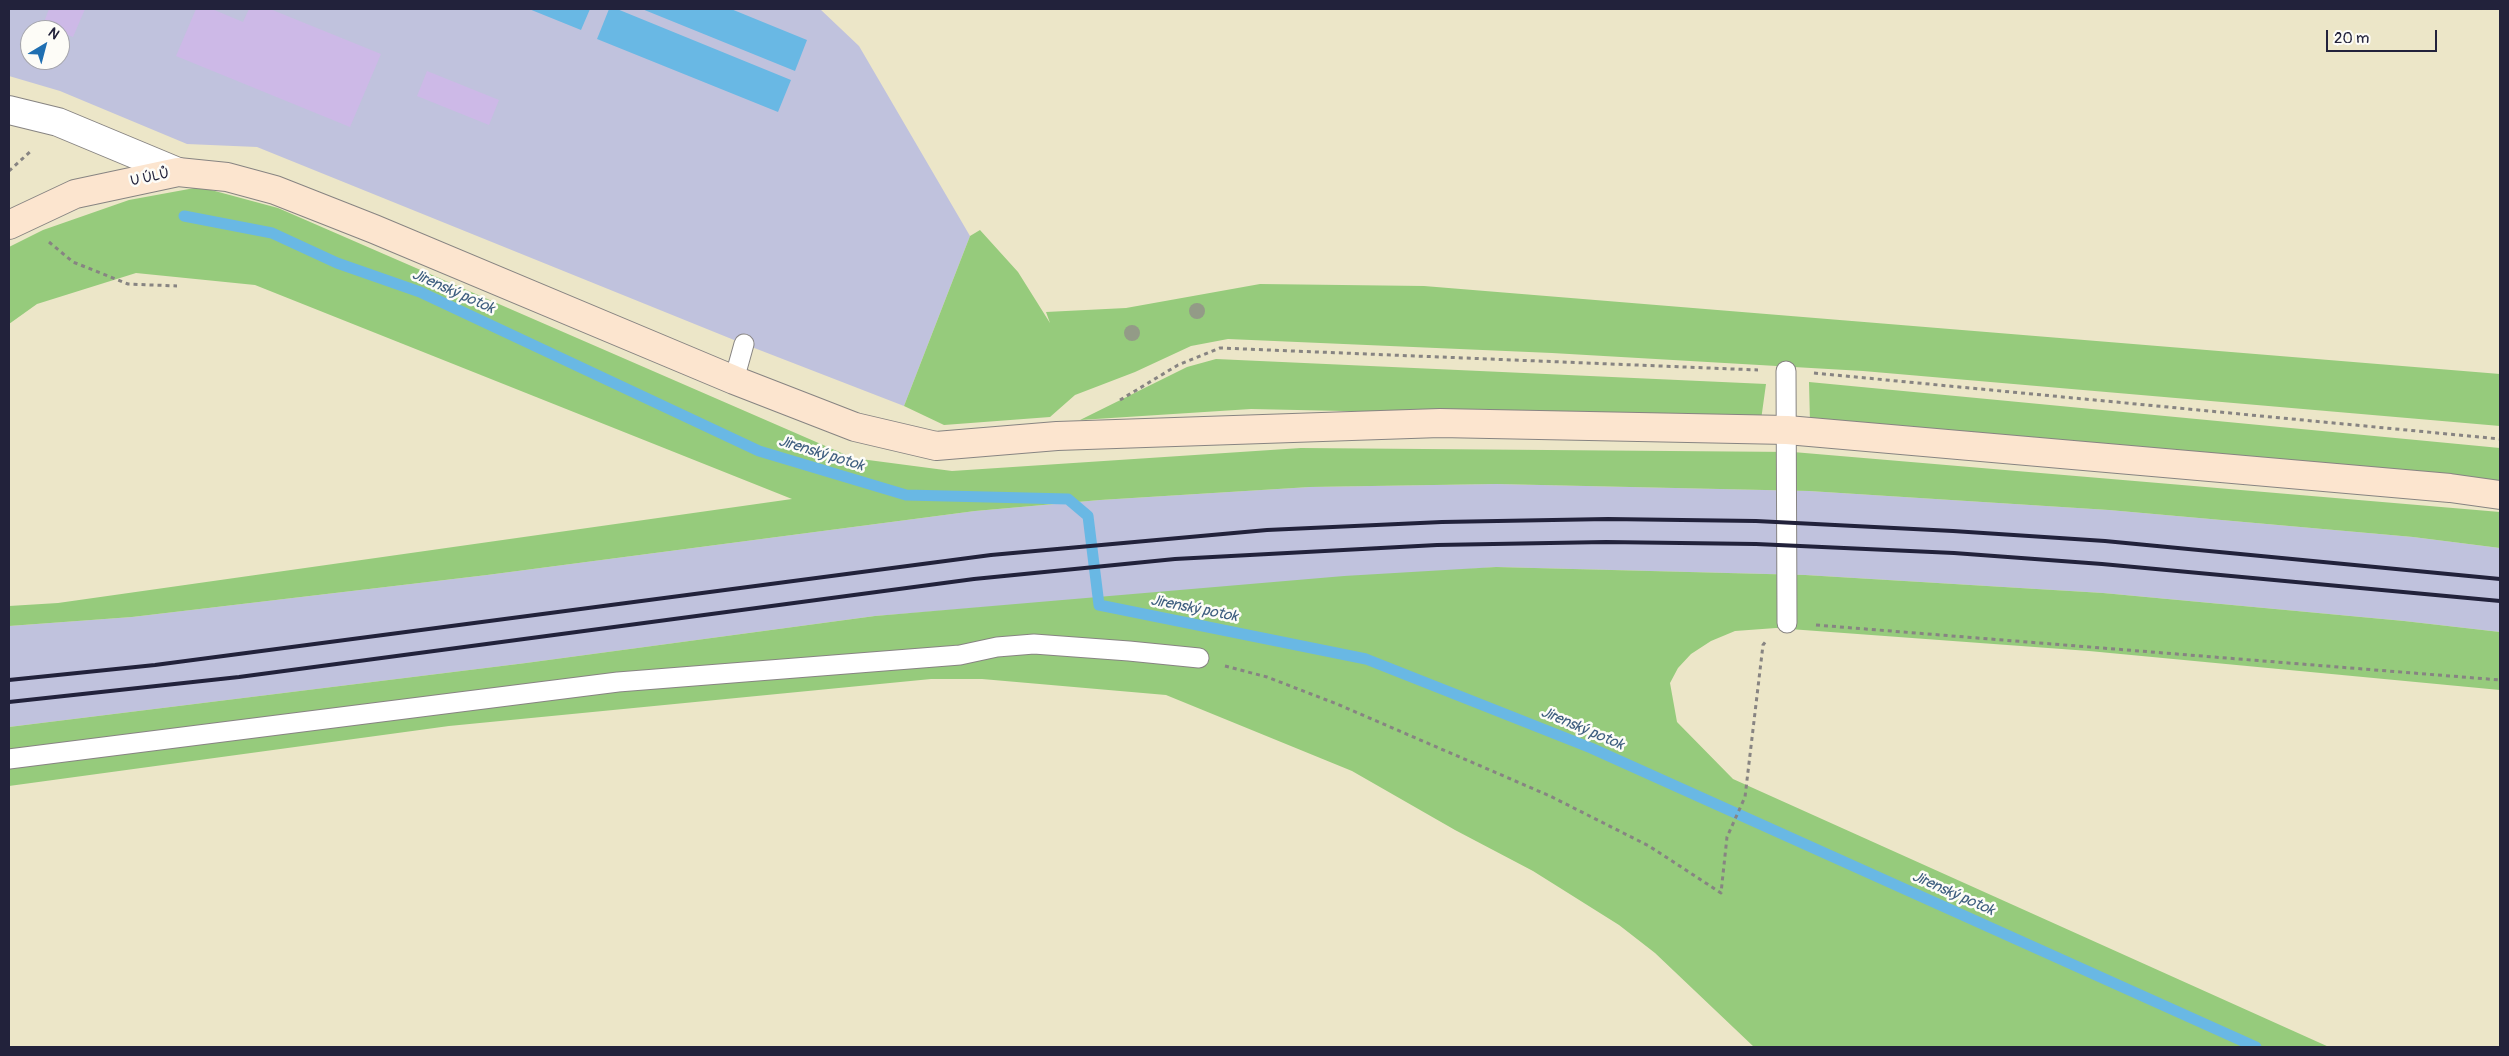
<!DOCTYPE html>
<html>
<head>
<meta charset="utf-8">
<style>
	body { margin:0 }
	#map { position:relative; width:2509px; height:1056px; overflow:hidden; background:#ece6c8; font-family:Pangolin,sans-serif }
	canvas { display:block }
	.frame { position:absolute; inset:0; border:10px solid #22223b; pointer-events:none }
	.north { position:absolute; left:20px; top:20px; width:50px; height:50px; box-sizing:border-box; background:#fdfcf7; border:1px solid #a5a5ac; border-radius:50%; rotate:37deg; font-size:14px; font-weight:700; line-height:20px; text-align:center; color:#22223b }
	.north::after { content:''; display:block; margin:auto; width:18px; height:22px; background:#1f6fb2; clip-path:polygon(50% 0,100% 100%,50% 72%,0 100%) }
	.scale { position:absolute; left:2326px; top:30px; width:111px; height:22px; box-sizing:border-box; border:2px solid #22223b; border-top:0; padding-left:6px; font-size:15px; line-height:18px; white-space:nowrap; color:#22223b; -webkit-text-stroke:4px #fdfcf7; paint-order:stroke }
</style>
</head>
<body>
<div id="map">
<canvas width="2509" height="1056"></canvas>
<div class="frame"></div>
<div class="north">N</div>
<div class="scale">20 m</div>
</div>
<script>
const ctx = document.querySelector('canvas').getContext('2d');
ctx.lineJoin = 'round';
function fillPath(path, color) { ctx.fillStyle = color; ctx.fill(path, 'evenodd'); }
const poly = rows => new Path2D(rows.map(r => 'M' + r).join(''));
function trace(path, color, width, dash) { ctx.strokeStyle = color; ctx.lineWidth = width; ctx.lineCap = dash ? 'butt' : 'round'; ctx.setLineDash(dash || []); ctx.stroke(path); }
function drawText(font, color, halo, rows, align = 'center') {
  ctx.font = font + ' Pangolin,sans-serif'; ctx.lineWidth = 5; ctx.setLineDash([]); ctx.textBaseline = 'middle'; ctx.strokeStyle = halo; ctx.fillStyle = color; for (const [text, x, y, turn = 0] of rows) {
    ctx.save(); ctx.translate(x, y); ctx.rotate((+turn || 0) * Math.PI / 180); ctx.textAlign = isNaN(turn) ? turn : align; if (halo) ctx.strokeText(text, 0, 0); ctx.fillText(text, 0, 0); ctx.restore();
  }
}
const industrial = poly([
	[9,9,820,9,859,46,970,236,904,406,744,344,257,147,187,144,60,91,9,76],
	[30,30,60,30,60,60,30,60],
	[1496,484,1809,491,2109,510,2413,537,2500,548,2500,632,2404,621,2103,593,1805,575,1496,567,875,616,526,663,9,727,9,626,132,617,487,575,975,511,1100,500,1310,487]
]);
const green = poly([
	[200,187,278,208,853,458,952,471,1301,448,1793,452,2500,512,2500,548,2413,537,2109,510,1809,491,1496,484,1310,487,1100,500,975,511,487,575,132,617,9,626,9,606,58,603,792,499,255,285,136,273,37,304,9,324,9,247,43,230,129,200],
	[980,230,1018,272,1050,323,1046,312,1126,308,1260,284,1424,286,2500,374,2500,426,1863,371,1552,353,1228,339,1191,346,1135,372,1075,395,1050,417,944,425,904,406,970,236],
	[1216,359,1766,384,1761,420,1251,409,1080,420,1187,367],
	[1809,382,2500,448,2500,486,1810,423],
	[1496,567,1805,575,2103,593,2404,621,2500,632,2500,690,2089,651,1776,628,1735,631,1711,641,1691,654,1678,668,1670,683,1677,722,1733,779,2329,1047,1754,1047,1655,953,1619,925,1533,871,1455,830,1352,771,1166,695,982,679,931,679,449,726,9,786,9,727,526,663,875,616,1344,576]
]);
const water = poly([
	[529,9,590,9,581,30],
	[609,9,617,9,791,80,778,112,597,39],
	[642,9,731,9,807,40,795,71]
]);
const stream = poly([
	[184,216,272,233,337,263,420,292,759,451,906,495,1068,499,1088,516,1099,605,1366,659,1591,748,2256,1047]
]);
const building = poly([
	[49,9,85,9,73,37,43,25],
	[196,9,212,9,243,22,249,9,270,9,381,54,350,127,176,56],
	[427,71,499,100,489,125,417,96]
]);
const path = poly([
	[9,171,32,150],
	[49,242,73,262,128,284,177,286],
	[1814,373,2500,439],
	[1120,400,1178,365,1220,348,1758,370],
	[1816,625,2500,680],
	[1225,666,1267,677,1337,704,1550,796,1649,846,1721,893,1727,837,1745,797,1763,645,1766,641]
]);
const lane = poly([
	[1786,371,1787,623],
	[734,380,744,344],
	[9,759,618,682,960,655,997,647,1034,644,1129,651,1199,658]
]);
const street = poly([
	[9,110,58,122,178,172]
]);
const secondary = poly([
	[9,225,75,194,178,172,227,177,275,190,374,229,734,380,855,427,936,446,1057,436,1440,423,1787,430,2450,488,2500,495]
]);
const rail = poly([
	[9,680,155,665,991,555,1267,530,1442,522,1608,519,1756,521,1953,531,2105,541,2500,579],
	[9,702,239,677,974,579,1175,559,1437,545,1606,542,1756,544,1954,553,2102,564,2500,601]
]);
const trees = [
	[1197,311],
	[1132,333]
];
const streetNames = [
	["U ÚLŮ",150,178,-12]
];
const waterNames = [
	["Jirenský potok",453,292,24],
	["Jirenský potok",821,454,17],
	["Jirenský potok",1194,609,11],
	["Jirenský potok",1582,729,23],
	["Jirenský potok",1953,894,24]
];
fillPath(industrial, '#c0c2dd');
fillPath(green, '#96cb7c');
fillPath(water, '#69b8e4');
trace(stream, '#69b8e4', 11);
fillPath(building, '#cdb9e7');
trace(lane, '#878482', 21);
trace(street, '#878482', 30);
trace(secondary, '#878482', 30);
trace(path, '#878482', 3, [4, 4]);
trace(lane, '#fff', 19);
trace(street, '#fff', 28);
trace(secondary, '#fce5cf', 28);
trace(rail, '#22223b', 4);
ctx.fillStyle = '#939b87';
for (const [x, y] of trees) { ctx.beginPath(); ctx.arc(x, y, 8, 0, 2 * Math.PI); ctx.fill(); }
drawText('14px', '#22223b', '#fdfcf7', streetNames);
drawText('italic 15px', '#3e5e7f', '#fdfcf7', waterNames);
</script>
</body>
</html>
